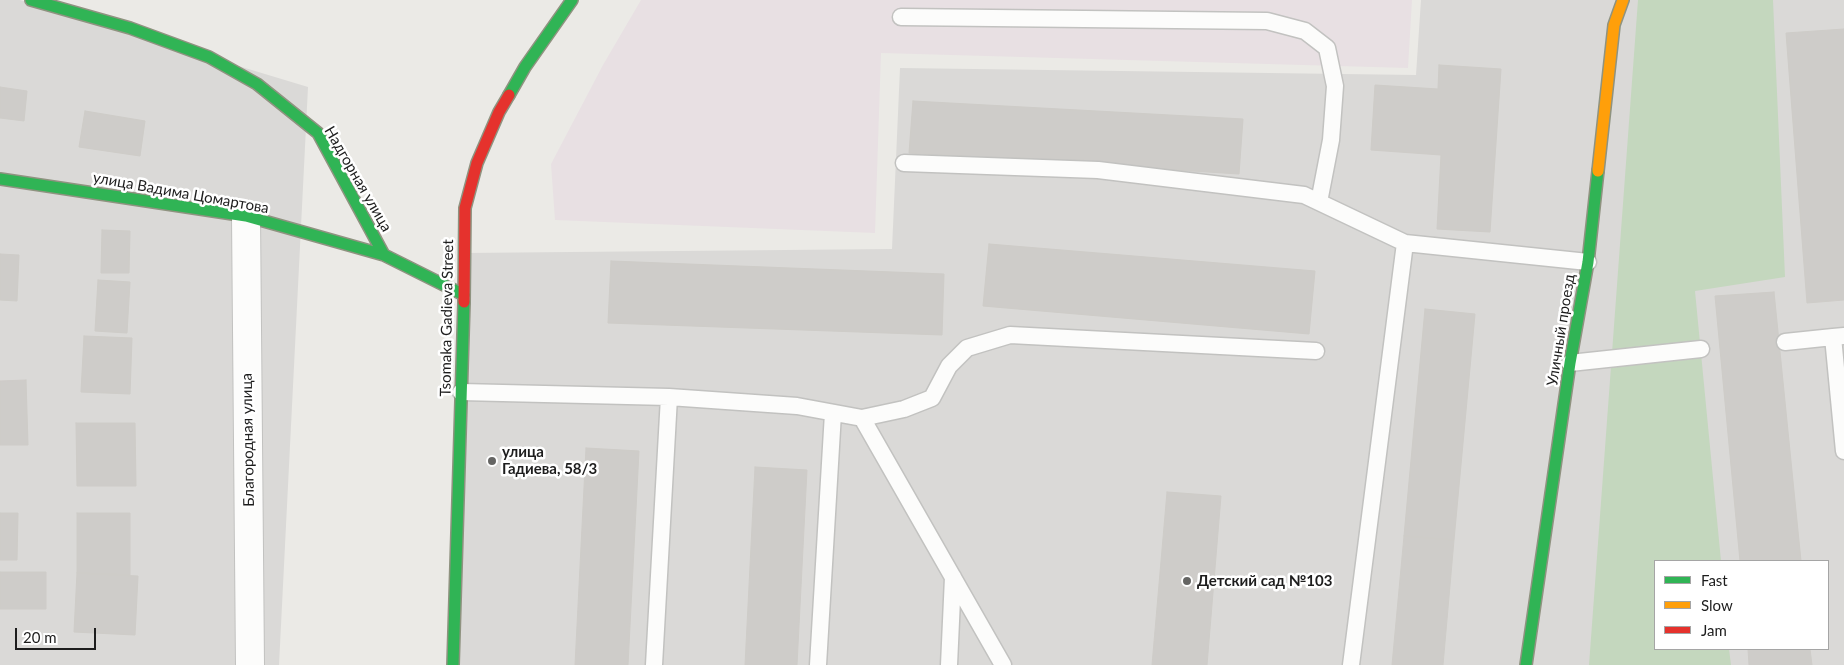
<!DOCTYPE html>
<html>
<head>
<meta charset="utf-8">
<style>
	body { margin:0 }
	#map { position:relative; width:1844px; height:665px; overflow:hidden; background:#ebeae6; font-family:Lato,sans-serif }
	canvas { display:block }
	.legend { position:absolute; left:1654px; top:560px; width:175px; height:90px; box-sizing:border-box; background:#fff; border:1px solid #a5a5a5; margin:0; padding:6px 9px; list-style:none; font-size:15px; color:#1d1d1d }
	.legend li { display:flex; align-items:center; gap:10px; height:25px }
	.legend b { width:25px; border:1px solid #a5a5a5 }
	.scale { position:absolute; left:15px; top:628px; width:81px; height:22px; box-sizing:border-box; border:2px solid #1d1d1d; border-top:0; padding-left:6px; font-size:15px; line-height:18px; white-space:nowrap; color:#1d1d1d; -webkit-text-stroke:4px #fff; paint-order:stroke }
</style>
</head>
<body>
<div id="map">
<canvas width="1844" height="665"></canvas>
<ul class="legend">
<li><b style="height:6px;background:#30b455"></b>Fast</li>
<li><b style="height:6px;background:#ff9f0a"></b>Slow</li>
<li><b style="height:6px;background:#e5322d"></b>Jam</li>
</ul>
<div class="scale">20 m</div>
</div>
<script>
const ctx = document.querySelector('canvas').getContext('2d');
ctx.lineJoin = 'round';
function fillPath(path, color) { ctx.fillStyle = color; ctx.fill(path, 'evenodd'); }
const poly = rows => new Path2D(rows.map(r => 'M' + r).join(''));
function trace(path, color, width, dash) { ctx.strokeStyle = color; ctx.lineWidth = width; ctx.lineCap = dash ? 'butt' : 'round'; ctx.setLineDash(dash || []); ctx.stroke(path); }
function drawText(font, color, halo, rows, align = 'center') {
  ctx.font = font + ' Lato,sans-serif'; ctx.lineWidth = 5; ctx.setLineDash([]); ctx.textBaseline = 'middle'; ctx.strokeStyle = halo; ctx.fillStyle = color; for (const [text, x, y, turn = 0] of rows) {
    ctx.save(); ctx.translate(x, y); ctx.rotate((+turn || 0) * Math.PI / 180); ctx.textAlign = isNaN(turn) ? turn : align; if (halo) ctx.strokeText(text, 0, 0); ctx.fillText(text, 0, 0); ctx.restore();
  }
}
const residential = poly([
	[0,0,20,0,308,87,279,665,0,665],
	[1421,0,1844,0,1844,665,453,665,464,253,892,249,900,68,1416,75],
	[1655,561,1828,561,1828,649,1655,649]
]);
const industrial = poly([
	[641,0,1412,0,1408,68,881,53,875,233,555,220,551,164,603,65]
]);
const forest = poly([
	[1638,0,1773,0,1785,277,1695,291,1721,561,1655,561,1655,649,1729,649,1731,665,1589,665]
]);
const building = poly([
	[1844,29,1844,300,1807,303,1786,33,1844,29],
	[1439,65,1501,69,1490,232,1437,229,1441,155,1371,150,1375,85,1438,89,1439,65],
	[0,87,27,91,24,121,0,118,0,87],
	[913,101,1243,119,1239,174,909,153,913,101],
	[85,111,145,121,140,156,79,147,85,111],
	[102,230,130,231,129,273,101,273,102,230],
	[989,244,1315,271,1309,334,983,306,989,244],
	[0,254,19,255,17,301,0,300,0,254],
	[611,261,944,274,942,335,608,323,611,261],
	[98,280,130,282,127,333,95,331,98,280],
	[1774,292,1801,561,1740,561,1715,296,1774,292],
	[1425,309,1475,314,1454,540,1404,536,1425,309],
	[84,336,132,338,130,394,81,392,84,336],
	[26,380,28,445,0,445,0,381,26,380],
	[76,423,135,423,136,486,77,486,76,423],
	[586,448,639,451,628,665,575,665,586,448],
	[755,467,807,470,797,665,745,665,755,467],
	[1167,492,1221,496,1207,665,1152,665,1167,492],
	[0,513,18,513,17,560,0,560,0,513],
	[77,513,130,513,130,575,77,573,77,513],
	[1404,536,1454,540,1443,665,1392,665,1404,536],
	[0,572,46,572,46,609,0,609,0,572],
	[77,573,138,576,135,635,74,632,77,573],
	[1748,649,1810,649,1812,665,1749,665,1748,649]
]);
const lane = poly([
	[901,17,1267,21,1305,31,1327,48,1335,86,1331,140,1319,202],
	[904,163,1098,170,1304,195,1405,243],
	[1844,336,1833,337,1844,451],
	[1785,342,1833,337],
	[1570,363,1701,349],
	[461,392,669,397,797,406,862,418,1003,665],
	[862,418,904,409,932,398,949,366,967,348,1010,335,1316,351],
	[654,665,669,397],
	[818,665,833,413],
	[949,665,953,577],
	[1351,665,1405,243,1588,262]
]);
const street = poly([
	[246,216,250,665]
]);
const fast = poly([
	[31,0,130,28,209,57,257,84,318,133,384,255],
	[509,95,525,67,572,0],
	[0,179,246,216,384,255,464,295],
	[453,665,464,302],
	[1526,665,1570,363,1588,262,1598,171]
]);
const slow = poly([
	[1598,171,1614,25,1623,0]
]);
const jam = poly([
	[464,302,465,208,477,163,499,112,509,95]
]);
const markers = [
	[492,461,5,"#656563"],
	[1187,581,5,"#656563"]
];
const streetNames = [
	["Надгорная улица",358,179,60],
	["улица Вадима Цомартова",181,193,10],
	["Tsomaka Gadieva Street",447,318,-89],
	["Уличный проезд",1561,330,-81],
	["Благородная улица",248,440,-91]
];
const poiNames = [
	["улица",502,452],
	["Гадиева, 58/3",502,469],
	["Детский сад №103",1197,581]
];
fillPath(residential, '#dad9d7');
fillPath(industrial, '#e8e0e3');
fillPath(forest, '#c4d7be');
fillPath(building, '#ceccc9');
trace(building, '#ceccc8', 1);
trace(lane, '#c2c2c0', 19);
trace(street, '#c2c2c0', 30);
trace(fast, '#8f9380', 14);
trace(slow, '#8f9380', 14);
trace(jam, '#8f9380', 14);
trace(lane, '#fcfcfb', 16);
trace(street, '#fcfcfb', 28);
trace(fast, '#30b455', 11);
trace(slow, '#ff9f0a', 11);
trace(jam, '#e5322d', 11);
for (const [x, y, r, color] of markers) { const dot = new Path2D(); dot.arc(x, y, r, 0, 2 * Math.PI); ctx.fillStyle = color; ctx.fill(dot); trace(dot, '#fff', 2); }
drawText('15px', '#1d1d1d', '#fff', streetNames);
drawText('bold 15px', '#1d1d1d', '#fff', poiNames, 'left');
</script>
</body>
</html>
